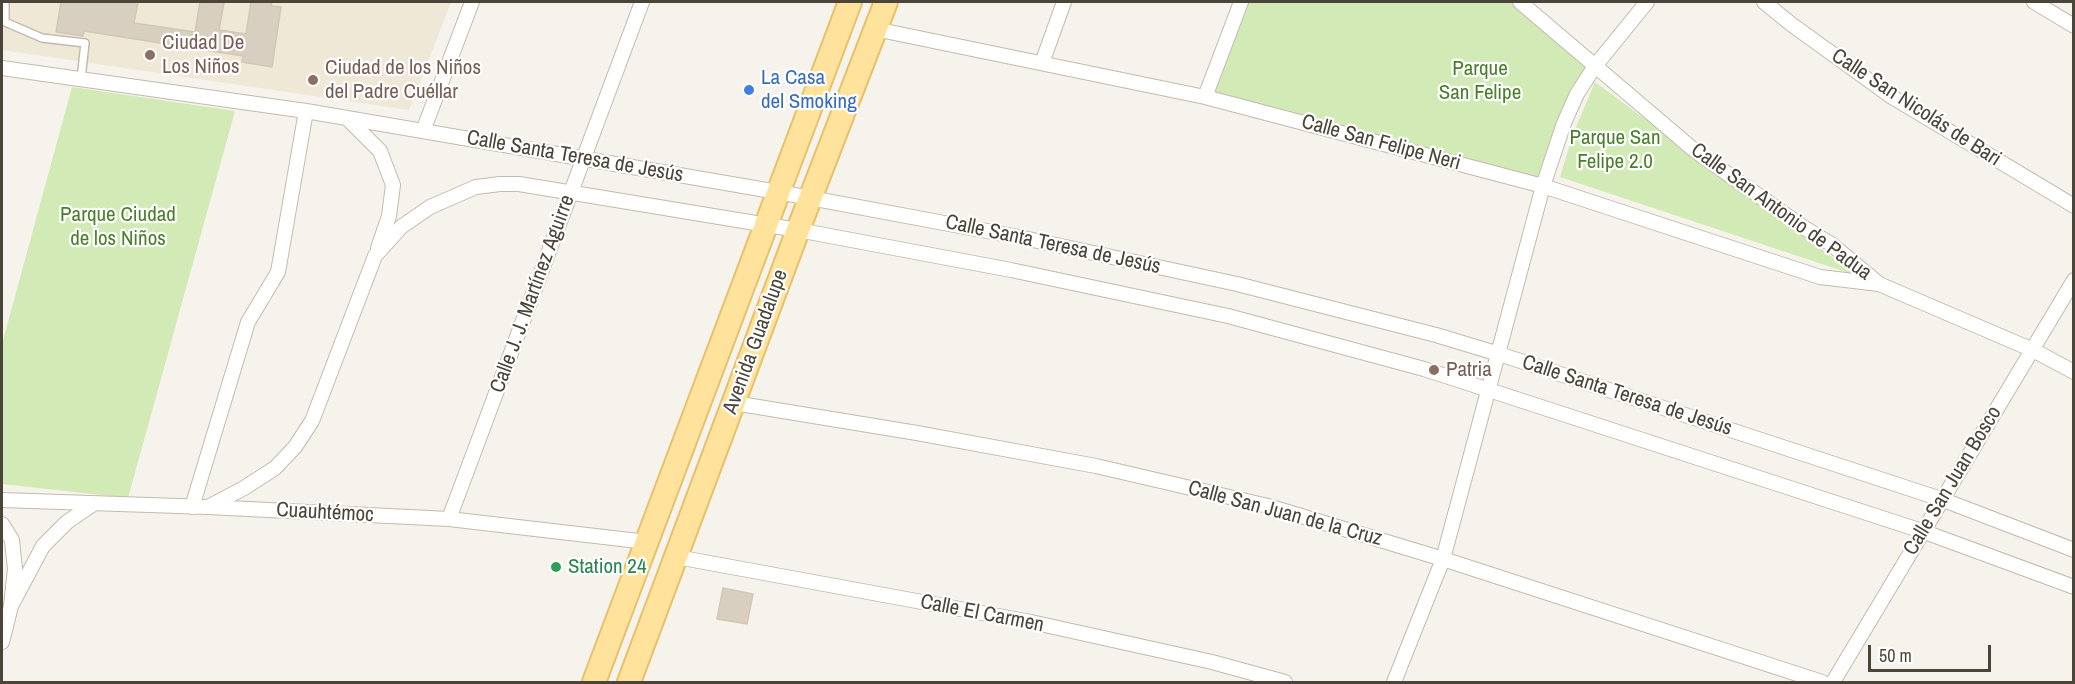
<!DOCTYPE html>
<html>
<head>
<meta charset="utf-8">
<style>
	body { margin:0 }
	#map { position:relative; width:2075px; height:684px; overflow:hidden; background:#f6f3ec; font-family:"Archivo Narrow",sans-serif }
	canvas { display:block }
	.frame { position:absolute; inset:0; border:3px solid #4b4439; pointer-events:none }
	.scale { position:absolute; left:1868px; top:645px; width:123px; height:27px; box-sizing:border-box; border:3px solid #4b4439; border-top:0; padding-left:8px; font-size:18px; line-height:21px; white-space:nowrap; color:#4b4439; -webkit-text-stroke:4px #fff; paint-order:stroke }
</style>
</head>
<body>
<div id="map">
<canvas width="2075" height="684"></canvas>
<div class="frame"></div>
<div class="scale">50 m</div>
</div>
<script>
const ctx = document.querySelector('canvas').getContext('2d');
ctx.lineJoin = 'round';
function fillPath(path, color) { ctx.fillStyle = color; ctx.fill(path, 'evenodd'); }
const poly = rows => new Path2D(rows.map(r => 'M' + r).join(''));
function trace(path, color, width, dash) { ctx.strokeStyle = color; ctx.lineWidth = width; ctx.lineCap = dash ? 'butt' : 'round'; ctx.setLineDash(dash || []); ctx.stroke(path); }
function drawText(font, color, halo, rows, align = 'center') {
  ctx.font = font + ' "Archivo Narrow",sans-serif'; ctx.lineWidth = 4.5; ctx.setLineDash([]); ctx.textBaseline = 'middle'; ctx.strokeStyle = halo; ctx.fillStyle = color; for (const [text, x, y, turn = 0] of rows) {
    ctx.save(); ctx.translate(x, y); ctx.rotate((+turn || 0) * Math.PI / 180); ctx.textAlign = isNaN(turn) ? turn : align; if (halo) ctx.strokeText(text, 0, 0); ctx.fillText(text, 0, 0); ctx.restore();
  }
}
const education = poly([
	[2,2,451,2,409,110,2,50]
]);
const green = poly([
	[1247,2,1511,2,1589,71,1540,180,1213,92],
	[1595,82,1858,276,1560,177,1573,134],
	[72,87,235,111,128,498,2,484,2,344]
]);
const building = poly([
	[61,2,138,2,134,23,195,32,200,2,224,2,219,30,246,34,251,2,272,2,271,6,281,7,272,67,242,62,243,56,84,31,83,36,56,32,61,2],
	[723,588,753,594,747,624,717,619,723,588]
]);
const service = poly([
	[5,2,5,22,42,38,85,43,81,79]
]);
const minor = poly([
	[1520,2,1694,150,1803,227,1831,244,1879,284,2033,350,2074,372],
	[1764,2,1791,24,1892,97,2074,206],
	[2034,2,2074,26],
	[875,29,1205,97,1543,186,1820,277,1879,284],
	[1042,63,1064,2],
	[2,68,306,111,778,192,1019,237,1237,284,1436,335,1499,354,1941,499,2074,550],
	[1205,97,1241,2],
	[348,119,380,151,393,185,389,216,378,248],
	[423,131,472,2],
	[734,403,917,433,1096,466,1268,506,1443,559,1822,682],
	[2,500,208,507,449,519,647,542],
	[192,507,248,322,278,272,306,111],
	[208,507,244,488,275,468,295,447,312,421,375,256,401,227,430,207,476,187,500,184,519,184,798,230,1011,270,1228,316,1424,369,1489,390,1922,531,2074,587],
	[449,519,642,2],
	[2,524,12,540,15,569,11,606,2,642],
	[677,557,1031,622,1212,662,1285,682],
	[11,606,43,546,67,522,92,505],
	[1394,682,1443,559,1543,186,1564,123,1577,94,1595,66,1647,2],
	[1833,682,2074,280]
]);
const primary = poly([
	[594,682,850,2],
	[629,682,798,230,886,2]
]);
const markers = [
	[150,55,6,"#8d6e63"],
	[313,80,6,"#8d6e63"],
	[749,90,6,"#3f7fe0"],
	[1434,370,6,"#8d6e63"],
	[556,567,6,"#2e9e5b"]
];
const educationNames = [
	["Ciudad De",162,43],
	["Los Niños",162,67],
	["Ciudad de los Niños",325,68],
	["del Padre Cuéllar",325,92],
	["Patria",1446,370]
];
const parkNames = [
	["Parque",1480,69],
	["San Felipe",1480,93],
	["Parque San",1615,138],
	["Felipe 2.0",1615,162],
	["Parque Ciudad",118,215],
	["de los Niños",118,239]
];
const shopNames = [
	["La Casa",761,78],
	["del Smoking",761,102]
];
const streetNames = [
	["Calle San Nicolás de Bari",1916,108,33],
	["Calle San Felipe Neri",1381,143,15],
	["Calle Santa Teresa de Jesús",575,157,10],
	["Calle San Antonio de Padua",1781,212,36],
	["Calle Santa Teresa de Jesús",1053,245,12],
	["Calle J. J. Martínez Aguirre",533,294,-70],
	["Avenida Guadalupe",756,342,-70],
	["Calle Santa Teresa de Jesús",1627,396,18],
	["Calle San Juan Bosco",1953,481,-59],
	["Cuauhtémoc",325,513,3],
	["Calle San Juan de la Cruz",1285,514,15],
	["Calle El Carmen",982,614,11]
];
const leisureNames = [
	["Station 24",568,567]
];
fillPath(education, '#efe8d6');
fillPath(green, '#d2eab5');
fillPath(building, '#d8cfc1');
trace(building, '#d3c7b4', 1.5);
trace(service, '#c2bbae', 10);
trace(minor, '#c2bbae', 16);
trace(primary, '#e6c16a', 26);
trace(service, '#fff', 7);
trace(minor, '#fff', 14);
trace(primary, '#ffe39c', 22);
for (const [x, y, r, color] of markers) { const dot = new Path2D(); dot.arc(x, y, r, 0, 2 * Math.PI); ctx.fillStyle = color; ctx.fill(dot); trace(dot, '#fff', 2); }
drawText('21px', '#785e54', '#fff', educationNames, 'left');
drawText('21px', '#4a7f2a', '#fff', parkNames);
drawText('21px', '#366cbe', '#fff', shopNames, 'left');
drawText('21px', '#4b4439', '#fff', streetNames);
drawText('21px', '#27864d', '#fff', leisureNames, 'left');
</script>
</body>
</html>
